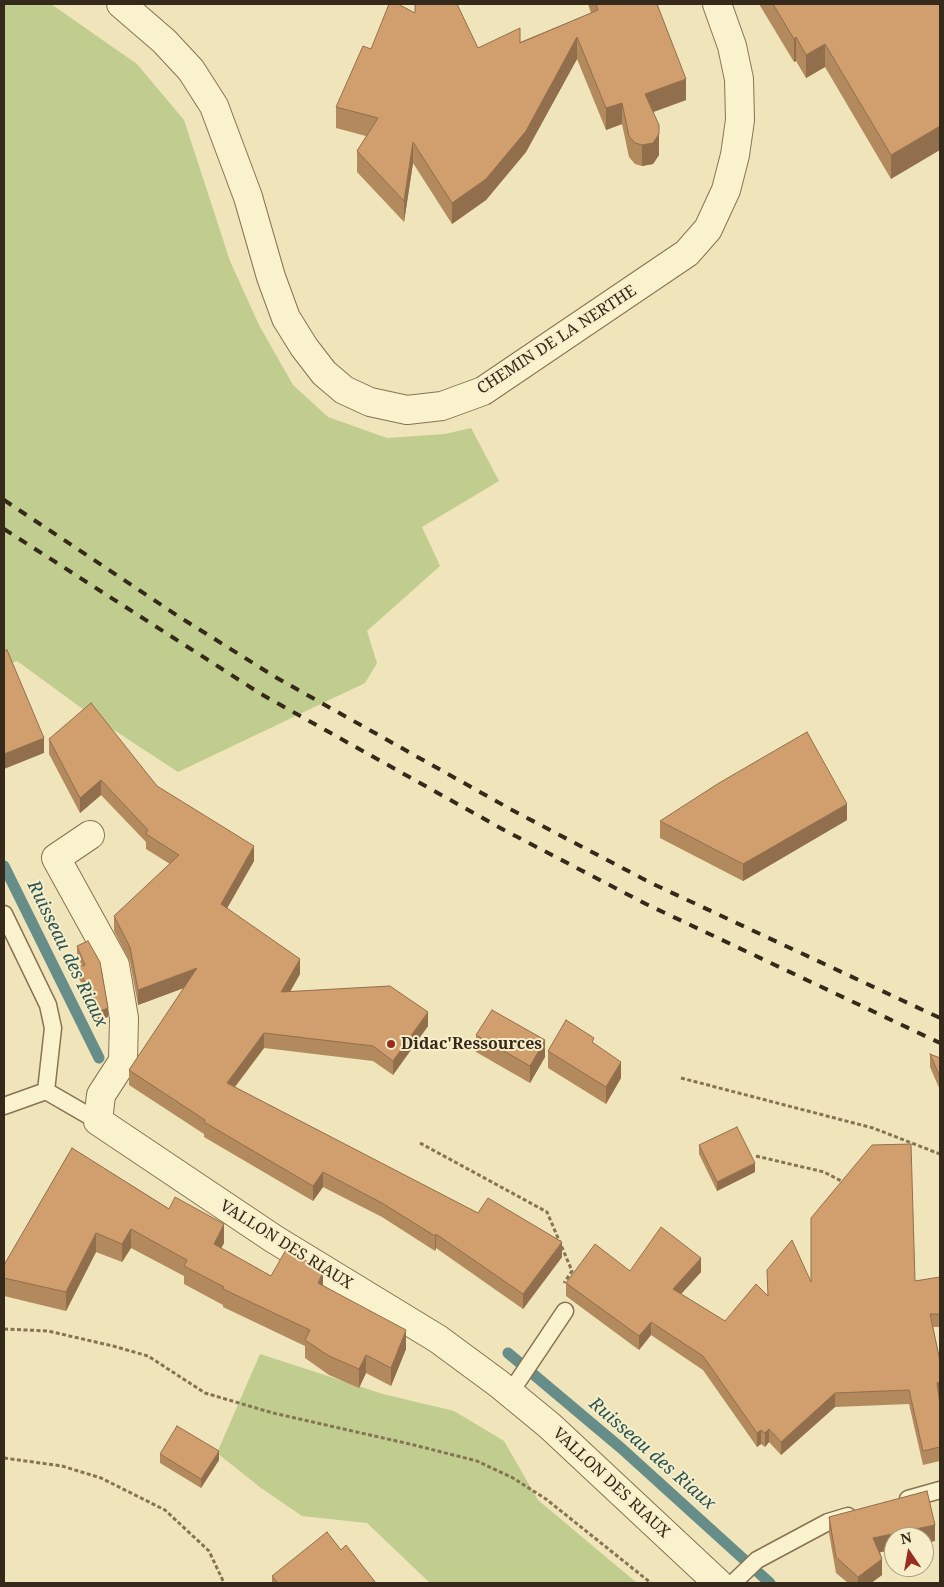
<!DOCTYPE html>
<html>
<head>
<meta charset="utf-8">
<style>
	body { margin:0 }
	#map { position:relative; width:944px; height:1587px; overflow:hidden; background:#efe4ba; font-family:"Noto Serif",serif }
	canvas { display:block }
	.frame { position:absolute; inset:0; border:5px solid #34291a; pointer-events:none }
	.north { position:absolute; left:884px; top:1527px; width:50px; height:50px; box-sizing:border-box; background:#f7eec9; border:1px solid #a99f83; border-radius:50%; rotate:348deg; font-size:14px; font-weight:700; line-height:20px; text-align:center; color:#34291a }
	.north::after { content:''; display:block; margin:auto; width:18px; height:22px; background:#982c21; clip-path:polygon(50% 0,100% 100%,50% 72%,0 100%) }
</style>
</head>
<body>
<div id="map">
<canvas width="944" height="1587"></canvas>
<div class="frame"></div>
<div class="north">N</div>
</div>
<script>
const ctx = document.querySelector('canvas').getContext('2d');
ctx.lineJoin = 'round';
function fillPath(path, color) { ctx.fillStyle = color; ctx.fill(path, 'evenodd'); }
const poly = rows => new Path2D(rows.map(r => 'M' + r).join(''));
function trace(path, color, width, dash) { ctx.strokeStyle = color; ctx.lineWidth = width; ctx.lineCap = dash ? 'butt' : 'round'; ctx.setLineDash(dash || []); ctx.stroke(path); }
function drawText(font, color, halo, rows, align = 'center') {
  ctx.font = font + ' "Noto Serif",serif'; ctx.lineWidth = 4; ctx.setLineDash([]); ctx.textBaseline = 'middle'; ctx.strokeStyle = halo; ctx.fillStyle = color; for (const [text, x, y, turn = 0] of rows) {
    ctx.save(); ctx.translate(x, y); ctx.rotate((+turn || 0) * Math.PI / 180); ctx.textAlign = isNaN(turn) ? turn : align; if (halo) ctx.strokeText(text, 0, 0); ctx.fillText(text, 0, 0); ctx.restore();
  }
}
const green = poly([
	[4,4,51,4,137,64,184,120,230,261,259,325,293,385,328,417,387,438,445,434,471,428,499,481,422,527,440,566,367,631,377,663,365,683,178,772,91,715,17,661,4,666],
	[260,1354,383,1394,454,1411,504,1441,538,1500,637,1583,430,1583,367,1523,302,1516,261,1488,217,1453]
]);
const stream = poly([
	[4,866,99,1058],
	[508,1353,621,1448,770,1583]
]);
const path = poly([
	[681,1078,873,1128,940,1154],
	[420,1143,547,1212,572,1271,564,1283],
	[756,1156,824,1172,845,1183],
	[4,1329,48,1331,113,1346,148,1356,205,1393,273,1413,414,1445,477,1461,513,1478,546,1499,651,1583],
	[4,1458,62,1466,101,1478,165,1510,209,1551,224,1583]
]);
const service = poly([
	[4,914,48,1005,53,1028,46,1091],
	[4,1106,46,1091,98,1121],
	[510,1393,565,1311],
	[908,1499,940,1490],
	[733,1583,757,1560,828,1522,848,1516]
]);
const minor = poly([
	[121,4,164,41,191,70,214,106,248,197,271,277,286,318,304,347,324,373,344,390,370,402,407,410,442,406,483,391,687,253,708,229,726,190,735,155,740,120,739,79,732,46,717,4],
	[90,835,56,858,115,965,124,1018,123,1061,101,1095,98,1121,274,1239,438,1339,499,1384,550,1426,718,1583]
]);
const rail = poly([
	[4,500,181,618,277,678,512,810,651,883,940,1018],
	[4,529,261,694,504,830,646,904,940,1043]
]);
const wall = poly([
	[588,4,657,4,686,100,653,112,659,155,653,164,642,166,635,164,629,157,622,124,606,130,577,59,526,152,486,200,452,224,413,163,404,222,357,172,357,151,366,136,336,128,336,107,371,49,415,13,478,48,520,42,591,13],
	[759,4,940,4,891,179,825,67,806,78,796,61,794,62],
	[49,739,157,786,254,861,227,908,300,974,290,992,428,1026,393,1075,373,1061,264,1048,235,1087,562,1257,523,1309,436,1248,435,1251,382,1217,323,1187,313,1201,204,1137,204,1134,129,1085,129,1070,184,988,138,1005,130,962,114,931,114,916,170,864,146,849,146,842,101,795,80,813,49,754],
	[847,820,743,881,660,838,660,821],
	[77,946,108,1017,98,1020,78,976,78,967,82,966,77,954],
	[476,1035,545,1057,530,1083,476,1052],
	[594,1044,621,1078,606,1104,548,1068,548,1051],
	[930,1054,940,1058,940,1090,930,1067],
	[699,1145,755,1172,717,1191,699,1154],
	[72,1148,224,1243,221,1248,271,1276,323,1286,406,1349,391,1386,366,1373,359,1388,329,1375,305,1358,305,1346,223,1307,223,1305,184,1284,184,1276,131,1248,122,1262,96,1252,66,1311,4,1296,4,1265],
	[630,1271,701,1272,681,1294,725,1321,767,1295,811,1282,915,1281,940,1277,940,1327,933,1327,940,1361,940,1396,939,1396,940,1404,940,1461,923,1465,909,1404,835,1407,781,1455,769,1442,765,1447,761,1444,757,1447,703,1370,651,1335,639,1350,566,1296,566,1283],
	[160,1454,219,1460,201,1488,160,1463],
	[927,1491,935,1525,935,1541,924,1543,924,1537,894,1537,894,1549,880,1552,882,1559,882,1575,871,1583,848,1583,836,1573,829,1533,829,1517],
	[341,1550,376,1583,272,1583,272,1576]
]);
const shadedWall = poly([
	[577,37,577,59,526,152,486,200,452,224,452,203],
	[796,37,796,61,794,62,794,39],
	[825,44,825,67,806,78,806,55],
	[686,79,686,100,645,115,645,94],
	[622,103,622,124,606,130,606,108],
	[659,125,659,155,653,164,642,166,642,145],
	[940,126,940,150,891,179,891,155],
	[413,142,413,163,404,222,404,201],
	[44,738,44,753,4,769,4,754],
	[101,780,101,795,80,813,80,798],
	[847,804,847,820,743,881,743,864],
	[254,846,254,861,221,919,221,904],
	[300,959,300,974,281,1007,281,992],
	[197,968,197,983,138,1005,138,990],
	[108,1008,108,1017,98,1020,98,1012],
	[428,1012,428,1026,393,1075,393,1061],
	[264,1033,264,1048,227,1097,227,1083],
	[545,1040,545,1057,530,1083,530,1066],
	[621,1062,621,1078,606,1104,606,1087],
	[755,1163,755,1172,717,1191,717,1182],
	[323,1172,323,1187,313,1201,313,1186],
	[224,1224,224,1243,214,1262,214,1244],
	[131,1229,131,1248,122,1262,122,1244],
	[96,1233,96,1252,66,1311,66,1292],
	[436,1234,436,1248,435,1251,435,1236],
	[562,1242,562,1257,523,1309,523,1294],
	[701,1258,701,1272,673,1303,673,1289],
	[323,1272,323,1290,318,1283],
	[651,1322,651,1335,639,1350,639,1336],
	[406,1330,406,1349,391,1386,391,1368],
	[366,1355,366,1373,359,1388,359,1369],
	[940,1382,940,1396,937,1397,937,1383],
	[835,1393,835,1407,781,1455,781,1442],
	[769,1429,769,1442,765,1447,765,1433],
	[761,1430,761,1444,757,1447,757,1433],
	[219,1451,219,1460,201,1488,201,1479],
	[935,1525,935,1541,924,1543,924,1537,894,1537,894,1549,873,1554,873,1538],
	[882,1559,882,1575,871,1583,858,1583,858,1577]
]);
const building = poly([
	[389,4,398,4,415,13,415,4,457,4,478,48,520,28,520,43,598,10,596,4,657,4,686,79,645,94,659,125,659,134,653,143,642,145,635,143,629,136,622,103,606,108,577,37,526,131,486,179,452,203,413,142,404,201,357,151,378,118,336,107,363,46,371,49,389,4],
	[773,4,940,4,940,126,891,155,825,44,806,55,796,37,794,39,773,4],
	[7,650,44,738,4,754,4,651,7,650],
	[91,703,157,786,254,846,221,904,300,959,281,992,390,986,428,1012,393,1061,373,1046,264,1033,227,1083,478,1213,488,1198,562,1242,523,1294,436,1234,435,1236,382,1203,323,1172,313,1186,204,1122,205,1120,129,1070,197,968,138,990,130,947,114,916,179,855,146,834,148,830,101,780,80,798,49,739,91,703],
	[807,732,847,804,743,864,660,821,719,783,807,732],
	[88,941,100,962,108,1008,98,1012,78,967,85,965,77,946,88,941],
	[492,1010,545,1040,530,1066,476,1035,492,1010],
	[566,1020,594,1038,592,1042,621,1062,606,1087,548,1051,566,1020],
	[930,1054,940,1058,940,1077,930,1054],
	[737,1127,755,1163,717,1182,699,1145,737,1127],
	[911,1144,915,1281,940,1277,940,1314,930,1314,940,1361,940,1382,937,1383,940,1404,940,1447,923,1451,909,1390,835,1393,781,1442,769,1429,765,1433,761,1430,757,1433,703,1356,651,1322,639,1336,566,1283,595,1244,630,1271,661,1227,701,1258,673,1289,725,1321,756,1284,768,1296,767,1270,792,1240,811,1282,811,1218,872,1145,911,1144],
	[72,1148,169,1209,175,1197,224,1224,214,1244,271,1276,287,1248,323,1272,318,1283,406,1330,391,1368,366,1355,359,1369,329,1356,305,1340,310,1330,223,1289,224,1287,184,1266,187,1260,131,1229,122,1244,96,1233,66,1292,4,1278,4,1265,72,1148],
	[177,1426,219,1451,201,1479,160,1454,177,1426],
	[927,1491,935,1525,873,1538,882,1559,858,1577,836,1557,829,1517,927,1491],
	[327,1532,341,1550,346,1545,376,1583,278,1583,272,1576,327,1532]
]);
const markers = [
	[391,1044,5,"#982c21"]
];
const streetNames = [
	["CHEMIN DE LA NERTHE",557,340,-33],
	["VALLON DES RIAUX",286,1245,32],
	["VALLON DES RIAUX",611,1483,43]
];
const poiNames = [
	["Didac'Ressources",401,1044]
];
const waterNames = [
	["Ruisseau des Riaux",67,954,64],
	["Ruisseau des Riaux",652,1454,41]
];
fillPath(green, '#c0cd8e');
trace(stream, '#668d87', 11);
trace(service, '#867354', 19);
trace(minor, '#867354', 30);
trace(path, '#867354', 3, [4, 2.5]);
trace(service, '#faf1cd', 16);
trace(minor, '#faf1cd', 28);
trace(rail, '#34291a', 4, [9, 9]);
fillPath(wall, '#b3895e');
fillPath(shadedWall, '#926f4c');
fillPath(building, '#d09f6d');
trace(building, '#926f4c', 1);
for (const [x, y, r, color] of markers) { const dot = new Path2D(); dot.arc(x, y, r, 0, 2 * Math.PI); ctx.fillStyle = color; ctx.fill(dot); trace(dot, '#f7eec9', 2); }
drawText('16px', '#34291a', '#f7eec9', streetNames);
drawText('bold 16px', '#34291a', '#f7eec9', poiNames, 'left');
drawText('italic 18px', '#285455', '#f7eec9', waterNames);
</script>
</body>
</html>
